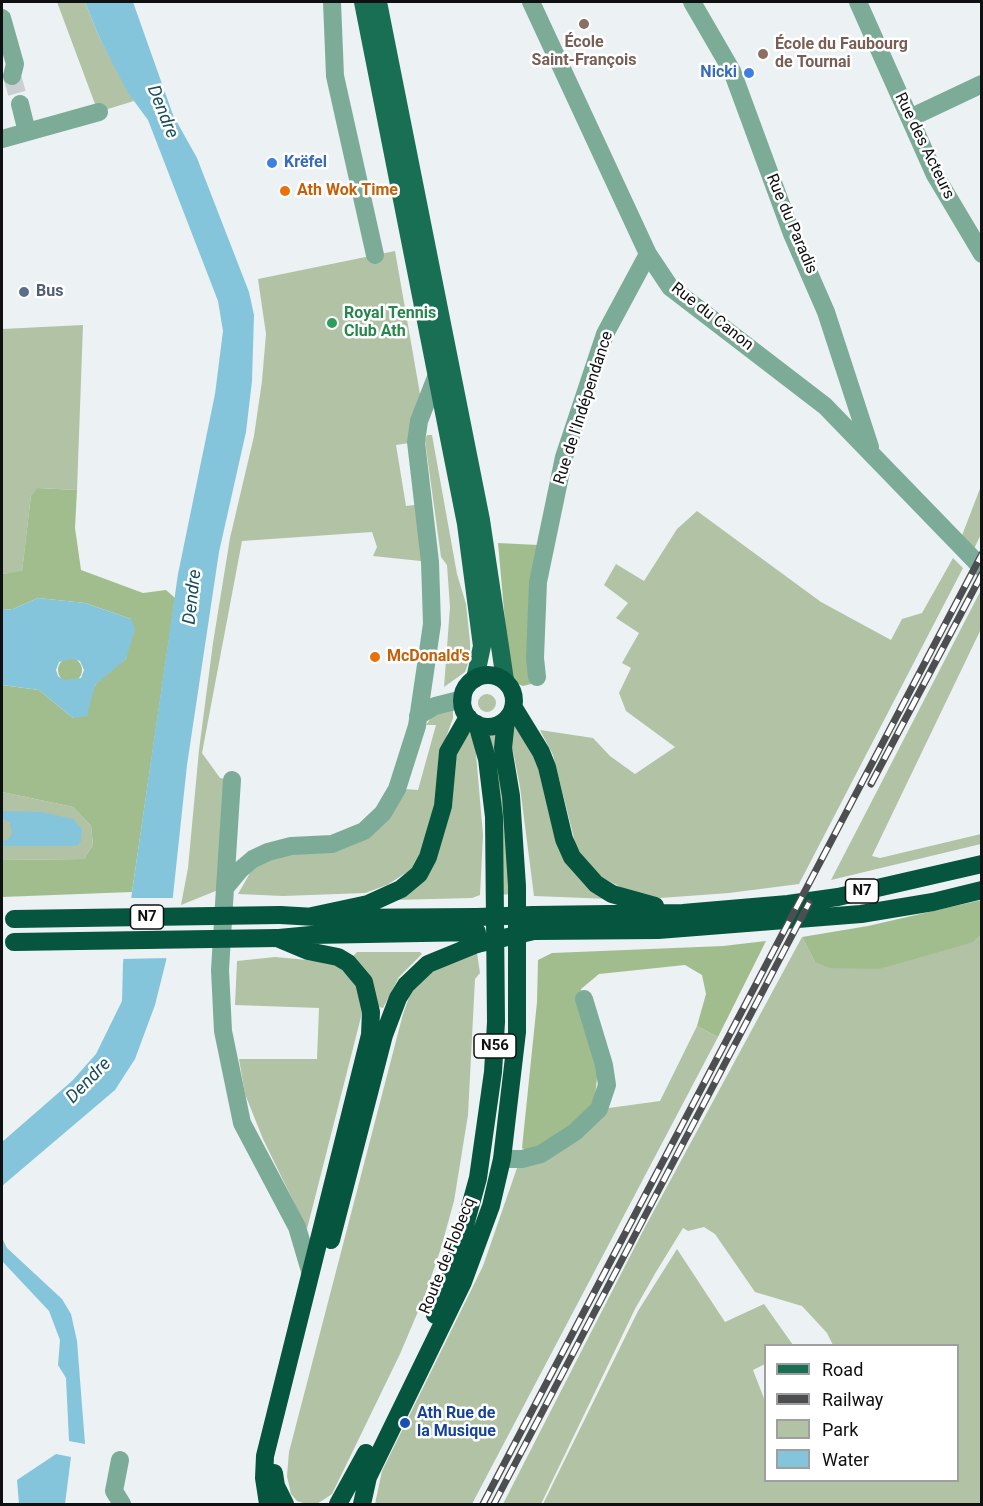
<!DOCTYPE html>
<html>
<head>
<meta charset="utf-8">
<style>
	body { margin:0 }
	#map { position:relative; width:983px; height:1506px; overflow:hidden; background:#ecf1f4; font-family:Roboto,sans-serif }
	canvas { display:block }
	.frame { position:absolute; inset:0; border:3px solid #0f1011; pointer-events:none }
	.legend { position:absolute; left:764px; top:1344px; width:195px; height:138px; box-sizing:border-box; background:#fff; border:2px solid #9f9fa0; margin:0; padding:8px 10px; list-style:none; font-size:18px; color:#0f1011 }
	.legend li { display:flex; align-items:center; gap:12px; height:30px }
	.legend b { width:30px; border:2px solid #9f9fa0 }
</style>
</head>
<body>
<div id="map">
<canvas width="983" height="1506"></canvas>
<div class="frame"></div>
<ul class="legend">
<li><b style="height:8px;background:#186f54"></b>Road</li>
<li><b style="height:8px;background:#4c4e50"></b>Railway</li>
<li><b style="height:16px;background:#b2c2a5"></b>Park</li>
<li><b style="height:16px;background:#85c5dc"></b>Water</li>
</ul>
</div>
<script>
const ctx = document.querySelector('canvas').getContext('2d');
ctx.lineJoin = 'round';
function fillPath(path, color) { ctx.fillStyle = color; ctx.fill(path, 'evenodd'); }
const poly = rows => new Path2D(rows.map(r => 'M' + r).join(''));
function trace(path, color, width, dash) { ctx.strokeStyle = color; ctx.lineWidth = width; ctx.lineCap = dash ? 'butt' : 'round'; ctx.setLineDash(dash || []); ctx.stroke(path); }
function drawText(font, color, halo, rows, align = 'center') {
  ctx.font = font + ' Roboto,sans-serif'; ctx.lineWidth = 5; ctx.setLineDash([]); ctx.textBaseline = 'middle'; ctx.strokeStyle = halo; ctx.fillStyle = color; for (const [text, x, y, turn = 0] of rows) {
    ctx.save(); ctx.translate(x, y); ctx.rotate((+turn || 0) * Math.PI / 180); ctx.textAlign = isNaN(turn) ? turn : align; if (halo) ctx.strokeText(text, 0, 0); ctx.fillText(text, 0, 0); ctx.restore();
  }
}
const green = poly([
	[57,2,85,2,100,39,134,101,98,112],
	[395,251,423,411,416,442,396,445,406,506,423,504,430,562,373,556,377,547,372,532,242,541,202,753,220,778,232,780,223,888,181,905,188,868,199,750,213,643,230,538,254,436,262,381,266,334,258,279],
	[83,325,77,490,39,488,31,495,22,572,2,574,2,329],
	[427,435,432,435,457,574,466,604,470,642,470,658,465,672,444,687,450,607,447,565,441,557,425,440],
	[981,486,981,534,974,549,961,538],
	[697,511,821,602,891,640,902,619,922,613,953,558,963,568,799,884,729,893,660,898,638,896,599,876,587,864,576,846,553,755,540,730,593,738,610,756,635,774,675,747,626,711,619,693,631,668,622,663,639,633,616,618,628,603,604,585,616,564,644,581,677,529],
	[981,590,981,629,872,856,880,858,981,834,981,844,831,880],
	'478 703a9 9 0 1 1 18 0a9 9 0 1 1-18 0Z',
	[453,707,453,718,439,757,437,799,422,849,412,869,387,885,365,893,283,896,238,894,250,873,265,860,281,851,345,846,405,789,418,790,436,725,426,725,431,718],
	[514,722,538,752,558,842,610,899,534,896,520,787,513,751,508,743],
	[467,728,480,752,476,754,483,835,480,895,472,898,392,900,412,887,451,761],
	[498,735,512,894,499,895,486,736],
	[2,792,73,807,91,826,93,845,84,859,2,860],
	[981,935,981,1504,543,1504,638,1311,677,1249,725,1322,764,1304,793,1345,766,1346,765,1364,753,1370,765,1401,766,1480,958,1480,958,1346,833,1345,827,1333,802,1306,755,1292,715,1234,704,1227,688,1231,683,1228,656,1272,635,1309,541,1504,503,1504,644,1229,802,937,815,962,974,942],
	[357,952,420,952,422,954,399,977,383,1008,379,1007,355,961,354,955],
	[477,953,480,973,475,979,468,1115,454,1201,441,1248,425,1295,400,1354,332,1494,317,1504,306,1504,297,1501,291,1494,287,1476,289,1452,403,1014,412,989,437,968],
	[275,957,329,962,340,968,357,986,363,1009,307,1229,263,1139,245,1094,239,1059,317,1059,319,1008,235,1005,237,961],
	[697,1026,718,1037,472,1504,375,1504,382,1471,483,1266,517,1168,609,1108,660,1101]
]);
const forest = poly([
	[38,488,77,490,75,528,81,570,143,593,166,590,175,598,132,892,2,897,2,860,84,859,93,845,91,826,73,807,2,792,2,685,39,690,73,718,100,678,126,659,131,619,85,603,38,598,13,609,2,610,2,574,22,571,31,495],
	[498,543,538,545,537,677,531,684,523,686,515,683,510,677],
	'58 670a12 12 0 1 1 24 0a12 12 0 1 1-24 0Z',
	[981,900,981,935,974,942,879,969,830,968,815,962,802,937,868,926],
	[766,941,718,1037,697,1026,706,994,702,975,685,965,599,974,581,989,580,1004,598,1069,595,1097,588,1111,571,1130,529,1152,522,1148,537,1002,538,960,552,953,723,946]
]);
const water = poly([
	[85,2,133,2,173,115,197,158,249,292,254,315,252,381,246,432,219,552,187,765,166,961,155,1005,135,1059,115,1090,2,1186,2,1142,72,1081,96,1054,122,1001,123,963,132,892,178,574,215,394,223,331,218,301,148,120,128,93,100,39],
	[38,598,85,603,131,619,135,629,126,659,95,685,87,716,73,718,39,690,2,685,2,610,13,609],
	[71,659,80,661,84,670,81,678,64,680,58,676,56,670,59,662],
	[2,811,42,812,73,819,82,829,81,841,78,845,71,846,2,846,2,841,7,840,12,834,10,823,2,818],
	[2,1238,7,1248,62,1299,71,1314,77,1341,85,1444,69,1441,66,1378,58,1365,60,1340,49,1311,2,1261],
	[56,1454,71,1457,65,1504,19,1504,17,1480]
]);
const pier = poly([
	[128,898,176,898,169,958,121,959]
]);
const streetTunnel = poly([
	[12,76,20,104]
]);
const street = poly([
	[332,2,335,76,375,255],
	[531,2,648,254,670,287,825,406,982,568],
	[692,2,732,71,792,234,826,312,870,447],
	[858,2,935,175,982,254],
	[2,18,15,64,12,76],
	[20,104,27,132],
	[910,118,982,84],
	[2,139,99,112],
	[537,677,535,658,538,582,564,457,605,334,648,254],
	[418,716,435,706,463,699],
	[225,888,232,780],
	[502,1159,522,1159,541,1154,575,1132,599,1109,607,1085,604,1065,584,999],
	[310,1271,297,1227,242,1123,223,1031,220,970,225,888,240,870,253,859,268,852,291,846,332,844,364,831,383,813,397,789,417,726,432,624,430,562,416,442,419,421,438,372],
	[120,1460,114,1491,122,1504]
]);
const primary = poly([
	[363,2,466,524,482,646,475,679],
	[378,2,481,520,505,680]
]);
const highway = poly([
	'462 701a26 26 0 1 1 52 0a26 26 0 1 1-52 0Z',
	[514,708,541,752,547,767,564,839,572,857,596,884,612,894,655,906],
	[280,915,333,918,477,917],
	[534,915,683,913,788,904,838,897,982,864],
	[312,916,368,904,401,889,419,874,428,857,443,806,448,752,468,717],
	[534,931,658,930,861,914,933,902,982,890],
	[279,938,311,935,477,932],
	[331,1240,384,1035,398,998,406,985,428,964,477,944],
	[435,1315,452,1272,478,1178,493,1072,496,1022,494,817,487,759,477,724],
	[274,1473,276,1486,285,1504],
	[268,1504,264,1478,265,1456,370,1035,371,1012,364,982,348,963,338,957,308,951,277,938],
	[338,1504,366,1453],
	[362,1504,368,1477,463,1282,491,1206,502,1159,517,1032,517,886,511,796,503,748,506,720]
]);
const rail = poly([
	[871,784,982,574],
	[483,1504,982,554],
	[494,1504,809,903]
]);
const highwayBridge = poly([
	[477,917,534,915],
	[14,919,280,915],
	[14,942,277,938],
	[477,944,534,931]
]);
const markers = [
	[584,24,6,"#8d6e63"],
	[763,54,6,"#8d6e63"],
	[749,73,6,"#3f7fe0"],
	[272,163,6,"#3f7fe0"],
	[285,191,6,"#e8710a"],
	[24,292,6,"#5c6f8a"],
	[332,323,6,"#2e9e5b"],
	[375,657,6,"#e8710a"],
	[405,1423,6,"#1a4fb4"]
];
const shields = [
	[862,891,33],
	[147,917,33],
	[495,1046,42]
];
const shieldNames = [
	["N7",862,891],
	["N7",147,917],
	["N56",495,1046]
];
const educationNames = [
	["École",584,43],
	["Saint-François",584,61],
	["École du Faubourg",775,45,"left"],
	["de Tournai",775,63,"left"]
];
const shopNames = [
	["Nicki",737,73],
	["Krëfel",284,163,"left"]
];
const streetNames = [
	["Rue des Acteurs",924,146,64],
	["Rue du Paradis",791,224,67],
	["Rue du Canon",712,317,38],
	["Rue de l'Indépendance",584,408,-72],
	["Route de Flobecq",448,1256,-68]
];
const foodNames = [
	["Ath Wok Time",297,191],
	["McDonald's",387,657]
];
const serviceNames = [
	["Bus",36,292]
];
const leisureNames = [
	["Royal Tennis",344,314],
	["Club Ath",344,332]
];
const transitNames = [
	["Ath Rue de",417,1414],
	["la Musique",417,1432]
];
const waterNames = [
	["Dendre",162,112,68],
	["Dendre",193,597,-84],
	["Dendre",89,1081,-46]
];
fillPath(green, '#b2c2a5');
fillPath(forest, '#a2bd8d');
fillPath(water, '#85c5dc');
fillPath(pier, '#ecf1f4');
trace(streetTunnel, '#cbcfd2', 18, [18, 9]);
trace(street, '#7cac98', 18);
trace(primary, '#186f54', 18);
trace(highway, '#05553f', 18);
trace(rail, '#4c4e50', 7);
trace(rail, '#fff', 4.5, [14]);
trace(highwayBridge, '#05553f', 18);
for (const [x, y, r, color] of markers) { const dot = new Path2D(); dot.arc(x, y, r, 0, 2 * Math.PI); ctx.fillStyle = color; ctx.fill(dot); trace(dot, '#fff', 2); }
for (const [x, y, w] of shields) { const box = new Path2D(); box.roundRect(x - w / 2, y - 12, w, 24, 4.5); ctx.fillStyle = '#fff'; ctx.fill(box); trace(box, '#0f1011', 1.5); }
drawText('bold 15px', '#0f1011', null, shieldNames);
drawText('bold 16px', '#785e54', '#fff', educationNames);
drawText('bold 16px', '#366cbe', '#fff', shopNames, 'right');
drawText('16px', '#0f1011', '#fff', streetNames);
drawText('bold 16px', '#c56008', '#fff', foodNames, 'left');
drawText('bold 16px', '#4e5e75', '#fff', serviceNames, 'left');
drawText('bold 16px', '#27864d', '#fff', leisureNames, 'left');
drawText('bold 16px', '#164399', '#fff', transitNames, 'left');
drawText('italic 18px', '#184e5e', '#fff', waterNames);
</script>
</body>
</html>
